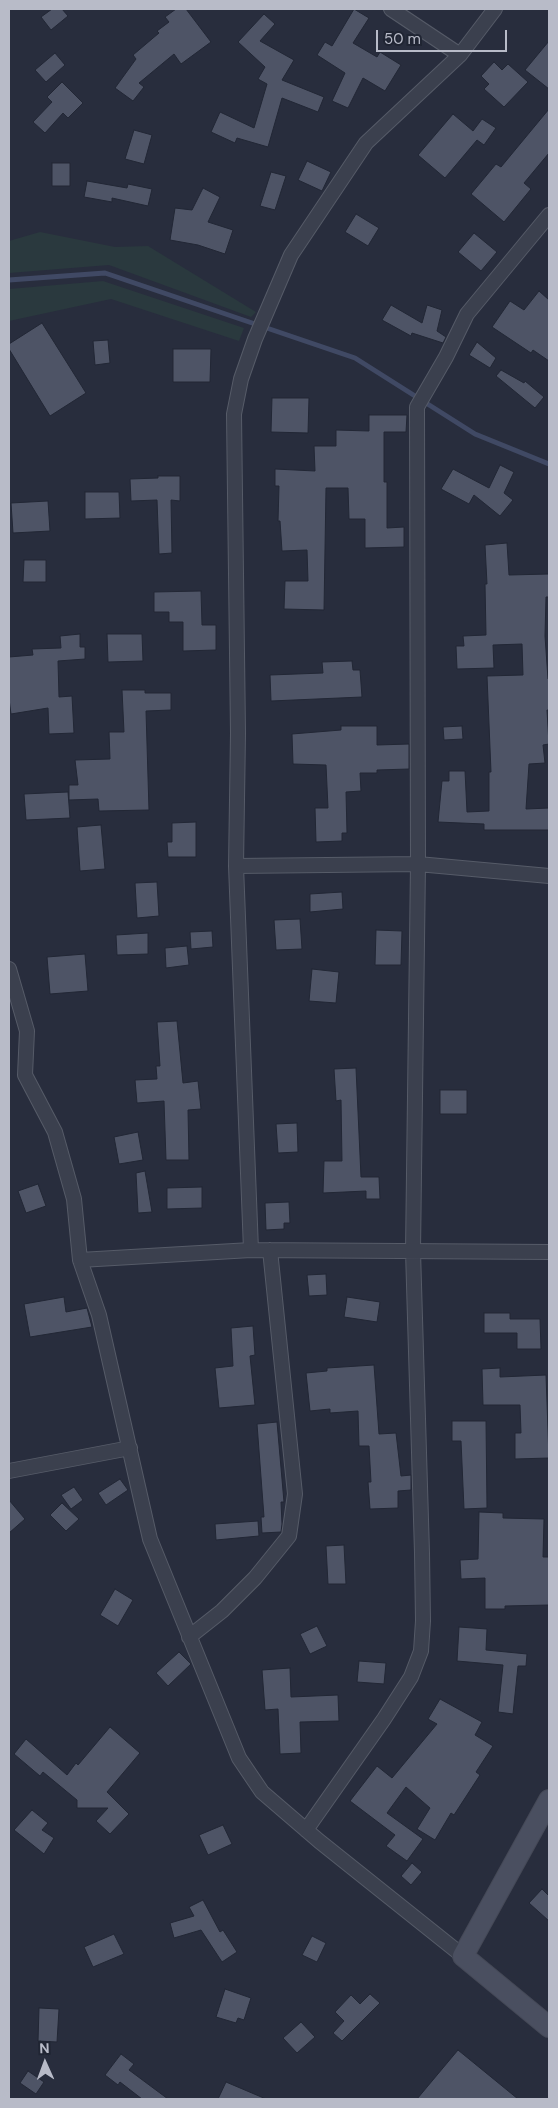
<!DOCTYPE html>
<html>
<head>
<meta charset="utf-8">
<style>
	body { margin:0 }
	#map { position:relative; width:558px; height:2108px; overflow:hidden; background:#282d3d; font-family:"DM Sans",sans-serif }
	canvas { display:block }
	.frame { position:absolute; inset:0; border:10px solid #b8bbc8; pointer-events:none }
	.north { position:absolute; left:20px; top:2038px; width:50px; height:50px; -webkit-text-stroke:4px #202533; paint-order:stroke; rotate:358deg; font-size:14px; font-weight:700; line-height:20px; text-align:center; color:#b8bbc8 }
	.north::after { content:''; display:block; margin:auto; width:18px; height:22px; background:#b8bbc8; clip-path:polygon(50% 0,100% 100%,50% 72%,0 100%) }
	.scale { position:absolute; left:376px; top:30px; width:131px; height:22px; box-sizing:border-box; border:2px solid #b8bbc8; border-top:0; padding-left:6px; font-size:15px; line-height:18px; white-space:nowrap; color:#b8bbc8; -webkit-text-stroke:4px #202533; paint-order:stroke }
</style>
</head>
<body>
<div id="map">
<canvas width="558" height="2108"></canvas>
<div class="frame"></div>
<div class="north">N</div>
<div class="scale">50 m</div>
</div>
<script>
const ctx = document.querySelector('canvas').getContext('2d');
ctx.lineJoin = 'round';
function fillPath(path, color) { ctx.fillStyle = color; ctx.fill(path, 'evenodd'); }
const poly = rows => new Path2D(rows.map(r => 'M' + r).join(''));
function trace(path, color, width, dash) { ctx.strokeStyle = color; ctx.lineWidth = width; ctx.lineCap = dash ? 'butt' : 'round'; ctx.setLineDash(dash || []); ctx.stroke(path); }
const green = poly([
	[40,232,115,247,148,246,256,312,251,317,109,265,9,273,9,241],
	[103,281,244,328,239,341,111,299,9,321,9,289]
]);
const stream = poly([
	[9,280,105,273,355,358,475,434,549,464]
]);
const building = poly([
	[52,9,62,9,68,16,51,30,41,17,52,9],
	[176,9,186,9,211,42,181,64,174,54,139,83,144,87,133,101,115,88,136,59,133,55,159,33,157,31,169,22,165,17,176,9],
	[354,9,369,18,353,43,377,57,380,52,401,65,385,91,363,78,348,108,332,101,345,73,317,55,325,42,332,46,354,9],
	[264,14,275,24,260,41,294,60,282,80,324,97,318,112,282,98,268,147,237,138,235,143,211,132,220,112,254,128,267,84,258,79,265,67,238,42,264,14],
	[549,41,549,89,525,70,549,41],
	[55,53,65,65,46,82,35,70,55,53],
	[494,62,502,70,508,64,528,82,504,107,484,89,489,84,481,76,494,62],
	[62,82,83,103,68,118,63,113,45,133,33,122,52,102,47,97,62,82],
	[549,109,549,153,524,183,531,189,504,222,471,194,496,164,501,167,549,109],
	[453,114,473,131,482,119,496,128,484,145,477,140,445,178,418,155,453,114],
	[134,130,152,135,144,164,125,159,134,130],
	[307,161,331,172,322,191,298,180,307,161],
	[52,163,70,163,70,186,52,186,52,163],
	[271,172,286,176,275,210,260,206,271,172],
	[87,181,127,188,128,184,152,189,148,206,112,198,112,202,84,197,87,181],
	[203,188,220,197,208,222,233,230,225,254,198,245,170,240,175,208,192,210,203,188],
	[356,214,379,228,368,246,345,232,356,214],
	[474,233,497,252,481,271,458,252,474,233],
	[539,291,549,300,549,361,533,350,531,353,492,327,510,301,524,310,539,291],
	[391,305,422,323,427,305,442,310,437,331,446,337,443,343,412,333,411,336,382,320,391,305],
	[42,323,86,393,50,416,9,349,9,344,42,323],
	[108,340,110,363,95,365,93,341,108,340],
	[477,342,496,358,490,368,469,355,477,342],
	[173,349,211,349,210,382,173,382,173,349],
	[501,370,524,383,525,381,544,397,535,408,496,376,501,370],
	[272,398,309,398,308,433,271,432,272,398],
	[369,415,407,415,406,432,384,432,384,482,387,482,387,528,404,527,404,547,365,548,365,519,349,519,348,488,326,488,324,610,284,609,285,581,308,581,307,550,282,551,280,521,278,521,279,486,275,486,275,469,315,471,314,446,336,446,336,430,369,431,369,415],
	[500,465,514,472,504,493,513,500,500,516,474,495,469,504,441,489,453,469,489,488,500,465],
	[158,476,180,476,180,501,171,500,172,553,159,554,157,500,131,501,130,479,158,478,158,476],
	[85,492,119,492,120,518,85,519,85,492],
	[48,501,50,531,13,533,11,503,48,501],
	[507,543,509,575,549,574,549,597,546,597,545,636,548,679,549,679,549,710,547,710,549,744,543,745,545,763,529,764,526,809,549,808,549,830,484,830,484,824,438,822,442,781,449,781,449,771,465,771,467,812,489,811,489,772,491,772,487,676,523,675,522,644,493,645,494,668,457,669,456,646,464,646,463,636,486,635,485,584,487,584,485,545,507,543],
	[24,560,46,560,46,582,23,582,24,560],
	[201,591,202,625,216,625,216,650,183,651,183,622,169,622,169,612,154,612,154,592,201,591],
	[80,634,80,647,85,647,85,659,58,661,59,697,72,696,74,733,49,734,48,708,11,714,9,699,9,657,33,655,32,649,61,648,60,636,80,634],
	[107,634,142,634,143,661,108,662,107,634],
	[352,661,353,670,360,670,362,697,271,701,270,675,323,673,322,662,352,661],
	[122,690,145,690,145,693,171,693,171,710,146,711,149,810,99,811,98,799,69,800,69,785,78,785,75,760,110,759,109,732,124,732,122,690],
	[341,726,377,726,377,745,409,744,409,769,377,770,377,773,360,773,361,791,346,792,347,833,342,833,342,841,316,842,315,808,328,808,326,765,293,764,292,734,341,730,341,726],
	[462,726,463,739,444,740,443,727,462,726],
	[68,792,70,818,26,820,24,794,68,792],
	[196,822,196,857,168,857,167,842,172,842,172,823,196,822],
	[101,825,105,869,80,871,77,827,101,825],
	[157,882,159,916,137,918,135,883,157,882],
	[342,892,343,909,310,912,310,894,342,892],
	[300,919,302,949,276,950,274,920,300,919],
	[376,930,402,931,401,965,375,965,376,930],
	[212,931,213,947,191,949,190,932,212,931],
	[148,933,148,954,117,955,116,935,148,933],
	[187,946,189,965,166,968,165,948,187,946],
	[85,954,88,991,50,994,47,957,85,954],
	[312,969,339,972,336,1003,309,1001,312,969],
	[177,1021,183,1083,198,1081,201,1109,188,1110,189,1160,166,1160,164,1101,137,1103,135,1080,157,1079,156,1066,160,1066,157,1022,177,1021],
	[356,1068,361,1177,379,1177,380,1199,366,1199,366,1191,323,1193,324,1161,342,1161,341,1100,336,1101,334,1069,356,1068],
	[440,1090,467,1090,467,1114,440,1114,440,1090],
	[297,1123,298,1152,278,1153,276,1124,297,1123],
	[138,1132,143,1160,119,1164,114,1137,138,1132],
	[145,1171,152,1212,138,1213,136,1173,145,1171],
	[38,1184,46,1206,26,1213,18,1191,38,1184],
	[202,1187,202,1208,167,1209,167,1188,202,1187],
	[289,1202,290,1223,284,1223,284,1229,266,1230,265,1203,289,1202],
	[326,1274,327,1295,309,1296,307,1275,326,1274],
	[64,1297,66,1312,87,1308,92,1327,30,1337,24,1304,64,1297],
	[347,1297,380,1302,377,1322,344,1317,347,1297],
	[484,1313,510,1313,510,1319,540,1319,541,1349,517,1349,517,1333,484,1333,484,1313],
	[253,1326,255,1355,250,1356,255,1405,219,1408,215,1368,233,1366,231,1328,253,1326],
	[374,1365,379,1434,396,1433,401,1476,411,1475,411,1490,398,1491,398,1508,370,1509,368,1482,371,1482,369,1446,359,1446,358,1411,330,1413,330,1409,310,1411,306,1373,327,1371,327,1368,374,1365],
	[500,1368,500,1377,546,1375,549,1458,515,1459,515,1433,521,1433,520,1405,483,1405,482,1369,500,1368],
	[452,1421,486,1421,487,1508,464,1509,461,1441,452,1441,452,1421],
	[277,1422,284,1502,281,1502,282,1524,281,1532,262,1533,261,1517,264,1517,257,1424,277,1422],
	[120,1479,128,1490,106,1505,98,1493,120,1479],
	[74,1487,83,1500,71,1509,61,1495,74,1487],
	[9,1500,25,1519,9,1533,9,1500],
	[62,1503,79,1519,66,1531,50,1515,62,1503],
	[479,1512,503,1513,503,1518,544,1519,543,1557,549,1557,549,1605,505,1606,505,1609,485,1609,485,1578,461,1579,460,1560,478,1559,479,1512],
	[258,1521,259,1536,216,1540,215,1524,258,1521],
	[344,1545,346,1584,328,1584,326,1546,344,1545],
	[115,1589,133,1600,118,1626,100,1615,115,1589],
	[317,1626,327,1646,310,1654,300,1634,317,1626],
	[459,1627,487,1629,486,1650,527,1654,526,1666,518,1666,513,1714,498,1712,503,1665,457,1661,459,1627],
	[179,1652,191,1664,168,1686,156,1673,179,1652],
	[359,1661,386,1663,384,1684,357,1682,359,1661],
	[290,1668,291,1697,338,1695,339,1721,300,1722,301,1753,280,1754,278,1709,265,1710,262,1670,290,1668],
	[440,1699,482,1722,475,1735,493,1746,476,1772,480,1775,454,1815,451,1813,435,1840,417,1829,430,1808,406,1787,387,1813,423,1839,407,1861,386,1846,395,1835,350,1801,377,1766,392,1778,437,1724,428,1719,440,1699],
	[110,1727,140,1753,107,1792,129,1814,110,1834,96,1821,108,1808,77,1808,77,1800,43,1772,40,1776,14,1754,26,1739,67,1775,76,1763,78,1765,110,1727],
	[32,1810,48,1823,42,1830,54,1838,44,1854,14,1830,32,1810],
	[223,1825,232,1844,208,1855,199,1835,223,1825],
	[412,1863,422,1872,411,1885,401,1876,412,1863],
	[542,1889,549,1896,549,1921,529,1903,542,1889],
	[203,1900,220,1932,223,1930,237,1952,222,1962,201,1930,174,1938,170,1923,194,1916,189,1907,203,1900],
	[114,1934,124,1954,93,1967,84,1947,114,1934],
	[312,1936,326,1943,317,1962,302,1955,312,1936],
	[225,1989,251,1998,244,2020,238,2018,236,2023,216,2017,225,1989],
	[370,1994,380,2003,342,2041,333,2033,344,2021,335,2012,351,1995,360,2004,370,1994],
	[39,2008,59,2009,57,2042,38,2041,39,2008],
	[301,2022,315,2037,297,2053,283,2038,301,2022],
	[458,2050,518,2099,417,2099,458,2050],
	[121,2054,134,2064,129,2070,168,2099,142,2099,120,2082,118,2085,105,2075,121,2054],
	[28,2071,44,2082,36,2094,20,2083,28,2071],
	[226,2082,266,2099,218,2099,226,2082]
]);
const street = poly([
	[391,9,460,55],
	[236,866,418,864,549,876],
	[9,969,27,1031,25,1075,55,1132,74,1199,80,1260,99,1315,150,1539,239,1758,262,1792,319,1841,463,1956],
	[251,1250,236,866,238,733,234,414,241,379,255,339,291,255,366,143,460,55,495,9],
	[80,1260,251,1250,549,1252],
	[9,1471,130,1448],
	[189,1637,222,1611,255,1578,289,1536,295,1494,270,1250],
	[306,1830,384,1719,411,1677,421,1651,423,1621,422,1553,413,1251,418,864,417,407,446,357,467,314,549,215]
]);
const secondary = poly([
	[549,1800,463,1956,549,2027]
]);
fillPath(green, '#2a393e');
trace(stream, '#404964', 5);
fillPath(building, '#4e5466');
trace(building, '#222735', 1);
trace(street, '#565b68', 16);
trace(secondary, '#454957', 22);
trace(street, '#3b404e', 14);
trace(secondary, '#4a4f60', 20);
</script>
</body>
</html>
